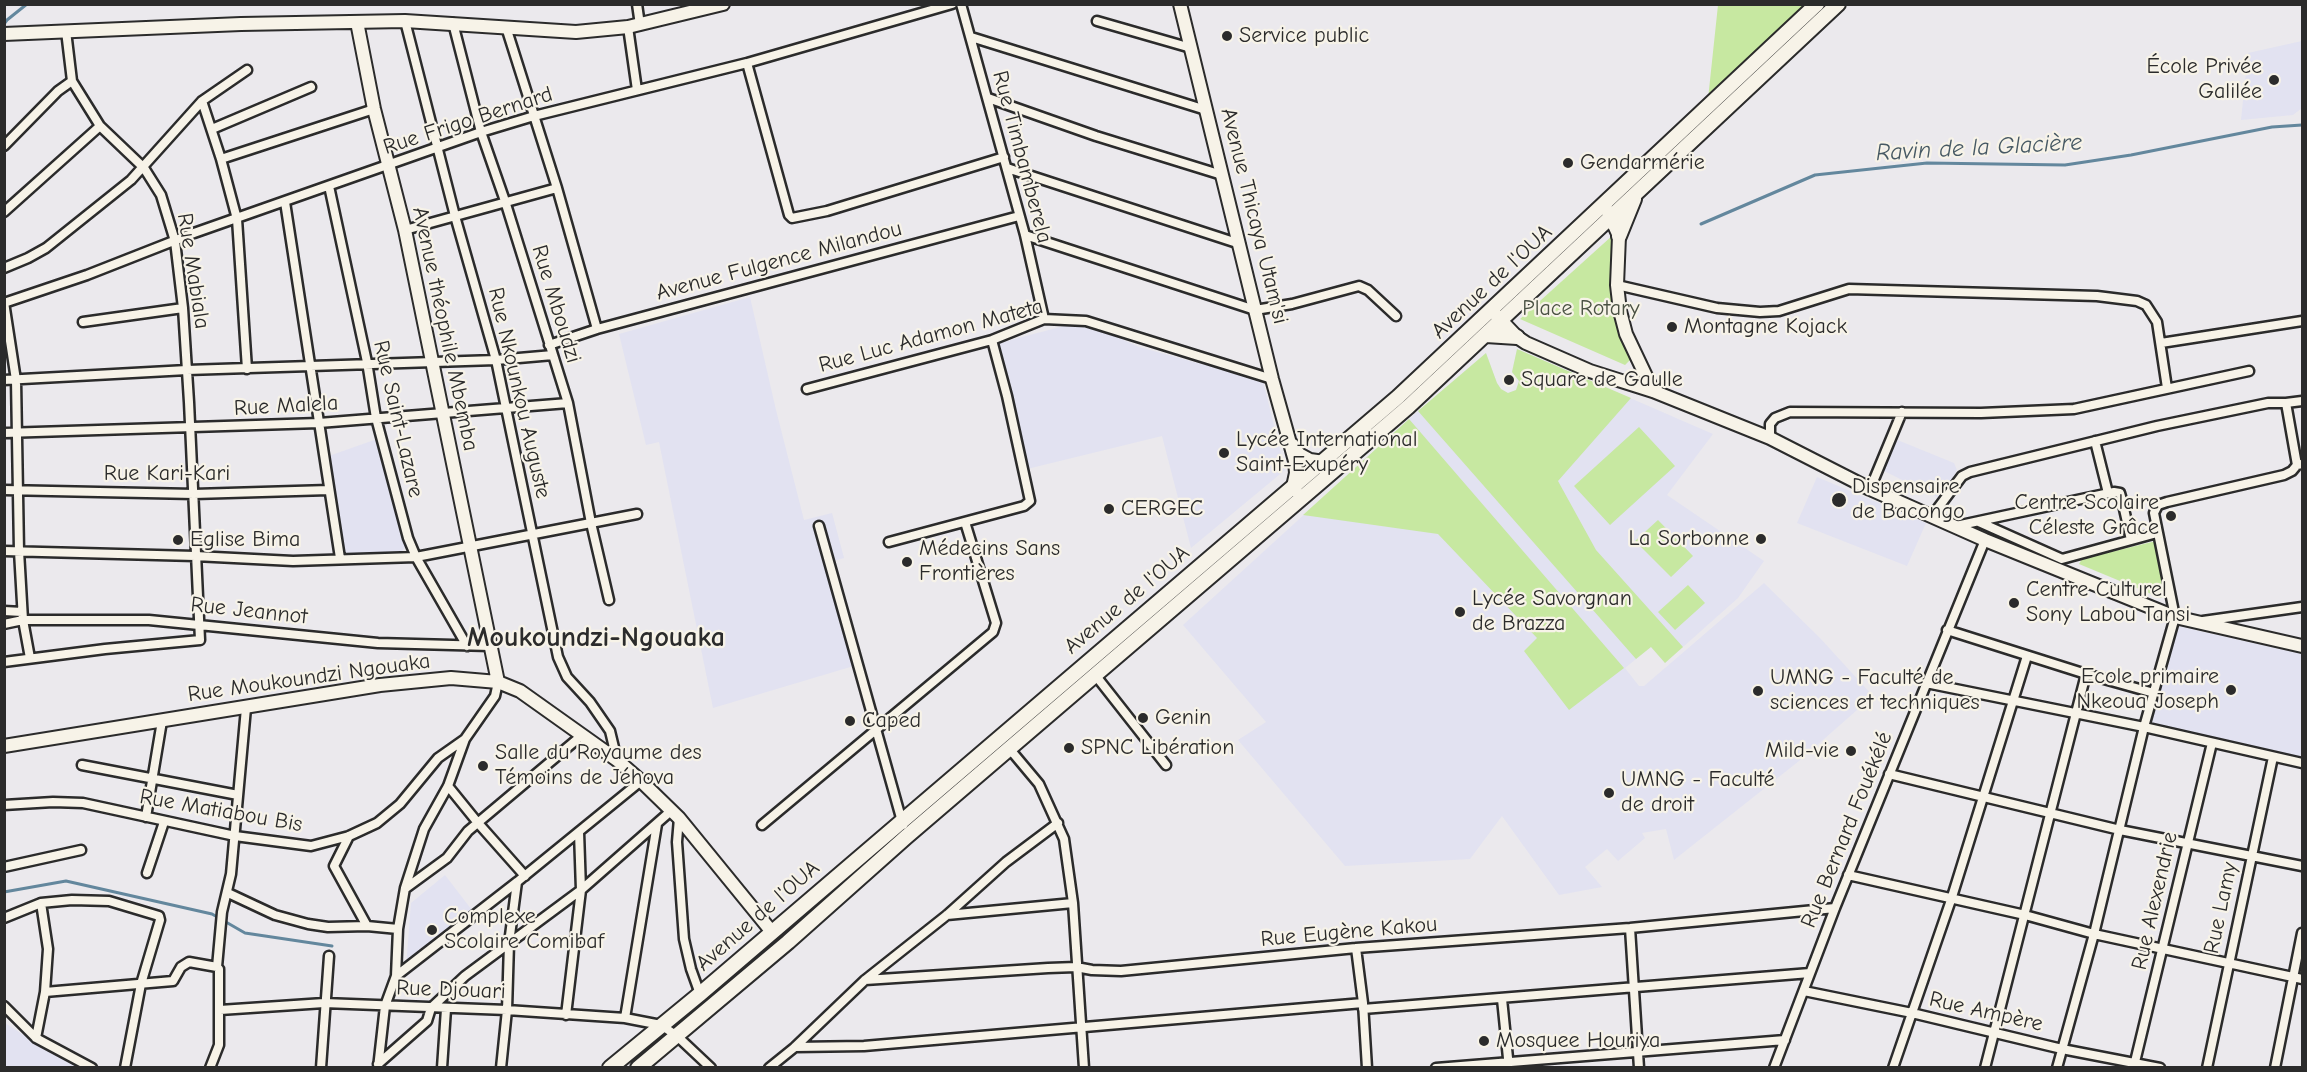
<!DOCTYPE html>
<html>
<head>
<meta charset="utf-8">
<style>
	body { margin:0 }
	#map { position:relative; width:2307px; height:1072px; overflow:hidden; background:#ebe9ed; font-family:"Comic Neue",sans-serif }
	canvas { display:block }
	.frame { position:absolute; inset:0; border:6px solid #2b2b2b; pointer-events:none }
</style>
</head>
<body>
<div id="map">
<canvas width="2307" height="1072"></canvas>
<div class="frame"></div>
</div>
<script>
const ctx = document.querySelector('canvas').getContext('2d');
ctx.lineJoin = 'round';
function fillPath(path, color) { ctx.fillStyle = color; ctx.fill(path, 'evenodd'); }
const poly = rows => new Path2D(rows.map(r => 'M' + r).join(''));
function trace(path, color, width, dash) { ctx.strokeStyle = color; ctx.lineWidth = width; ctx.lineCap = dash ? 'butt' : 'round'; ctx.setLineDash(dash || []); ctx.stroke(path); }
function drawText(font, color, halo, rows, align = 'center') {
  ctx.font = font + ' "Comic Neue",sans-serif'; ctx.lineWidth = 4.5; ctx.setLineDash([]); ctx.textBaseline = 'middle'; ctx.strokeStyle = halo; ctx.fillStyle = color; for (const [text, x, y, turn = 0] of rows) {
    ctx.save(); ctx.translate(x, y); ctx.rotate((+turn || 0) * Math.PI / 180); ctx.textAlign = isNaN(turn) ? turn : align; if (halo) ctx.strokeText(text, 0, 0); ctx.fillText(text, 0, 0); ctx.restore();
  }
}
const built = poly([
	[2302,41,2302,108,2293,115,2241,120,2248,53],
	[750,297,776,410,804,520,832,513,844,558,830,562,857,665,713,708,659,442,646,445,619,334],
	[1075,323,1086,323,1139,347,1263,381,1285,470,1191,548,1162,436,1027,469,996,344],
	[1517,349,1713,434,1667,495,1764,561,1738,598,1665,663,1651,647,1625,668,1639,686,1644,686,1764,583,1820,638,1873,696,1799,761,1674,860,1666,829,1642,833,1645,838,1618,861,1607,849,1585,867,1602,887,1559,895,1502,816,1470,859,1345,866,1238,740,1266,722,1183,625,1409,419,1486,353,1497,383,1501,389,1508,393,1516,390,1519,381,1512,372],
	[377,439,405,547,402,551,343,555,326,457],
	[1895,439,1954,463,1957,470,1941,499,1882,470],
	[1817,477,1926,523,1907,566,1797,523],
	[2177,626,2302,654,2302,758,2151,726],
	[445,875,475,914,406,967,411,903],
	[5,1023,33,1041,80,1067,5,1067]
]);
const green = poly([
	[1718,5,1806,5,1708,99],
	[1613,235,1612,290,1621,338,1631,359,1625,365,1520,319],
	[1517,349,1631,398,1558,481,1596,550,1683,647,1665,663,1651,647,1636,659,1418,411,1486,353,1497,383,1501,389,1508,393,1516,390,1519,381,1512,372],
	[1409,419,1624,668,1569,710,1524,651,1537,638,1438,534,1303,515],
	[1639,427,1675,466,1610,525,1574,486],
	[1658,520,1693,556,1671,577,1635,541],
	[2156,541,2164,593,2161,598,2079,564,2082,559],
	[1688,585,1705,603,1675,630,1658,612]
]);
const stream = poly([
	[4,24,7,20,27,4],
	[1701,224,1815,175,1927,163,2065,165,2131,155,2272,127,2302,125],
	[4,892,66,881,212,914,245,933,332,946]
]);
const street = poly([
	[637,4,640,25],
	[961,4,1025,235,1044,319],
	[405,21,455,216,496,360,558,657,567,677,590,702,610,731,617,760],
	[1097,21,1191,48],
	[453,23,481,132,505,201,568,403,591,523,609,600],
	[506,27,557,188,597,329],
	[628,27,637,90],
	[971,37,1206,110],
	[747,63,789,215,792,218,827,211,1004,157],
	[988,98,1096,136,1222,175],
	[202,101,221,159,237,219,247,369],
	[212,129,311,87],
	[4,146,58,91,72,81],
	[221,159,374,109],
	[1007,168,1240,244],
	[329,186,367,362,376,418,408,538,416,557,467,646],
	[285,202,340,558],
	[4,212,100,126],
	[405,230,557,188],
	[1025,235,1255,310,1292,304,1359,286,1368,290,1396,316],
	[4,268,28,258,46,248,131,180,202,101,247,70],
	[1617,285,1717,308,1760,312,1779,311,1849,289,2097,296,2137,301,2146,305,2157,322,2167,388],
	[4,302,16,380,19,551,23,620,30,658],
	[4,303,87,275,194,233,481,132,534,116,747,63,952,4],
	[83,322,183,308],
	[2161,343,2302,321],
	[549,345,597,329,1019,216],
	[4,380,187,370,496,360,553,355],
	[807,389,992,340,1044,319,1086,321,1272,379],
	[2286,403,2297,465],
	[4,433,319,423,568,403],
	[1770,438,1770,424,1775,418,1790,412,1981,413,2074,409,2249,371],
	[2095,441,2108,493],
	[1870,489,1902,412],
	[4,490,194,494,329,490],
	[1932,516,1962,476,1970,472,2157,426,2268,403,2286,403,2302,401],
	[1979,522,2062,559,2157,533],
	[819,526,903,825],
	[1956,526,2114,492,2120,493,2122,500,2131,540],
	[889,542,1024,506,1030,501,1007,396,992,340],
	[4,551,195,556,293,561,416,557,637,514],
	[4,611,22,612],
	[2203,621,2302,607],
	[4,624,23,620,149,620,378,643,490,646],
	[1947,630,2086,674,2154,693],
	[4,662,105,649,200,640,189,402,183,308,175,241,161,195,144,168,100,126,72,81,66,31],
	[1096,676,1166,765],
	[1926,683,2144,727,2302,763],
	[1008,747,1039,784,1064,839,1073,903,1084,1068],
	[82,765,238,795],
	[1889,774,2120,830,2302,866],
	[448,786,478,823,525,876],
	[4,805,53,802,83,803,235,836,311,846,349,836,377,823,400,804,438,758,465,739],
	[146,817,162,721],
	[679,818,677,842,684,939,691,969,700,994],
	[762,825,993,632,996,623,965,522],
	[349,836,334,866,367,926,398,929],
	[4,867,81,850],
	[147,873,164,822],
	[1848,875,2025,915,2094,934,2302,979],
	[406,888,447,858,468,831,581,736],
	[228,893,275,915,308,924,328,927,367,926],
	[41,903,48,949,45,992],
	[947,915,1073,903],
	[4,918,41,903,72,900,109,901,159,916,160,920,141,984,125,1068],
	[1630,928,1639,1068],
	[1356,948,1363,1003,1367,1068],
	[217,967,222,912,231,874,246,708],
	[396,976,517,882,641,781],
	[865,980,1048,968,1076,967,1092,970,1121,971,1356,948,1630,928,1835,908],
	[1804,991,1912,1013,2062,1049,2160,1068],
	[1502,999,1509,1068],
	[4,1006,36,1038,92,1068],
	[1363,1009,1810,973],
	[220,1010,324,1003,507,1010,625,1018,661,1025,677,1036,711,1068],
	[566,1015,581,890,579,832],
	[625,1018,657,824],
	[36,1038,45,992,173,981,181,967,189,962,217,967,219,969,219,1045,210,1068],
	[795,1047,864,1046,1363,1003],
	[378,1064,427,1021,431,1008,465,976,581,890,672,810],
	[2134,1066,2212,743],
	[321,1068,329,956],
	[378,1068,385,1006,396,976,398,929,405,888,424,829,448,786,465,739,495,696,498,682],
	[442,1068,446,1009],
	[501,1068,507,1010,509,943,517,882],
	[769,1068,795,1047,865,980,947,915,1006,862,1058,823],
	[1436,1068,1785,1040],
	[1774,1068,1835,908,1985,540],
	[1893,1068,1951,900,2027,656],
	[1985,1068,2086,674],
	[2057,1068,2094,934,2144,727,2175,617,2154,513,2158,505,2167,502,2284,475,2292,471,2297,465,2302,464],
	[2207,1068,2273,757],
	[2275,1068,2302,933]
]);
const secondary = poly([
	[1180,4,1272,379,1295,461,1296,473,1293,487,1296,491],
	[357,22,374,109,405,230,498,682],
	[4,34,241,24,405,21,576,32,628,27,723,4],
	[1607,210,1619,236,1617,285,1620,311,1626,334,1653,391],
	[1496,315,1517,337,1526,343,1590,371,1653,391,1770,438,1870,489,1985,540,2175,617,2302,646],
	[1293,445,1299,454,1310,460,1324,462,1327,466],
	[4,746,380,685,451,678,498,682,520,691,617,760,641,781,679,818,772,932]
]);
const primary = poly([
	[1619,236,1634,199],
	[1486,335,1517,337],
	[610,1068,700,994,1398,397,1817,4],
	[638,1068,788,942,906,837,1408,407,1838,4]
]);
const markers = [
	[1227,36,6,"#2b2b2b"],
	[2274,80,6,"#2b2b2b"],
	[1568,163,6,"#2b2b2b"],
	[1672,327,6,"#2b2b2b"],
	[1509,380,6,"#2b2b2b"],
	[1224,453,6,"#2b2b2b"],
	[1839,500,8,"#2b2b2b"],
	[1109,509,6,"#2b2b2b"],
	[2171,516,6,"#2b2b2b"],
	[1761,539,6,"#2b2b2b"],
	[178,540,6,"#2b2b2b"],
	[907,562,6,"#2b2b2b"],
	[2014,603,6,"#2b2b2b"],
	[1460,612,6,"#2b2b2b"],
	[2231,690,6,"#2b2b2b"],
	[1758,691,6,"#2b2b2b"],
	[1143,718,6,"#2b2b2b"],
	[850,721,6,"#2b2b2b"],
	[1069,748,6,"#2b2b2b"],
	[1851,751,6,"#2b2b2b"],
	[483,766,6,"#2b2b2b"],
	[1609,793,6,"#2b2b2b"],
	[432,930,6,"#2b2b2b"],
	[1484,1041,6,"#2b2b2b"]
];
const poiNames = [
	["Service public",1239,36],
	["École Privée",2262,67,"right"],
	["Galilée",2262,92,"right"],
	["Gendarmérie",1580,163],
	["Montagne Kojack",1684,327],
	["Square de Gaulle",1521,380],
	["Lycée International",1236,440],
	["Saint-Exupéry",1236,465],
	["Dispensaire",1852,487],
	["de Bacongo",1852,512],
	["Centre Scolaire",2159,503,"right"],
	["Céleste Grâce",2159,528,"right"],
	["CERGEC",1121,509],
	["La Sorbonne",1749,539,"right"],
	["Eglise Bima",190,540],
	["Médecins Sans",919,549],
	["Frontières",919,574],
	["Centre Culturel",2026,590],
	["Sony Labou Tansi",2026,615],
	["Lycée Savorgnan",1472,599],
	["de Brazza",1472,624],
	["Ecole primaire",2219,677,"right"],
	["Nkeoua Joseph",2219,702,"right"],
	["UMNG - Faculté de",1770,678],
	["sciences et techniques",1770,703],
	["Genin",1155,718],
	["Caped",862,721],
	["SPNC Libération",1081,748],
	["Mild-vie",1839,751,"right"],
	["Salle du Royaume des",495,753],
	["Témoins de Jéhova",495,778],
	["UMNG - Faculté",1621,780],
	["de droit",1621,805],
	["Complexe",444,917],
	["Scolaire Comibaf",444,942],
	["Mosquee Houriya",1496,1041]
];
const streetNames = [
	["Rue Frigo Bernard",468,121,-18],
	["Rue Timbamberela",1022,157,75],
	["Avenue Thicaya Utam'si",1254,216,76],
	["Avenue Fulgence Milandou",779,261,-15],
	["Rue Mabiala",193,271,81],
	["Avenue de l'OUA",1492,282,-43],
	["Rue Mboudzi",556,304,73],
	["Avenue théophile Mbemba",445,329,78],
	["Rue Luc Adamon Mateta",931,336,-15],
	["Rue Nkounkou Auguste",519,393,77],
	["Rue Malela",286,406,-3],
	["Rue Saint-Lazare",398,419,77],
	["Rue Kari-Kari",167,474],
	["Avenue de l'OUA",1127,600,-40],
	["Rue Jeannot",249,611,6],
	["Rue Moukoundzi Ngouaka",309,678,-8],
	["Rue Matiabou Bis",221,811,10],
	["Rue Bernard Fouékélé",1847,830,-68],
	["Rue Alexendrie",2155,901,-77],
	["Rue Lamy",2221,908,-78],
	["Avenue de l'OUA",758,916,-41],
	["Rue Eugène Kakou",1349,932,-5],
	["Rue Djouari",451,990,2],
	["Rue Ampère",1986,1012,13]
];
const parkNames = [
	["Place Rotary",1581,309]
];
const waterNames = [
	["Ravin de la Glacière",1979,148,-3]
];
const districtNames = [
	["Moukoundzi-Ngouaka",596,638]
];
fillPath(built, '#e2e2f1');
fillPath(green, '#c7e8a1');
trace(stream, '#63879d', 3);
trace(street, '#2b2b2b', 13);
trace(secondary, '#2b2b2b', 16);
trace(primary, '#2b2b2b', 18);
trace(street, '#f7f3e8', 8);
trace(secondary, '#f7f3e8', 12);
trace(primary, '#f7f3e8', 14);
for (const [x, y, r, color] of markers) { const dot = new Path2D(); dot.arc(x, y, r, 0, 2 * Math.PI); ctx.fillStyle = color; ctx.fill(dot); trace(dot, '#f7f3e8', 2); }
drawText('22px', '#2b2b2b', '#f7f3e8', poiNames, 'left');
drawText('22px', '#2b2b2b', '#f7f3e8', streetNames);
drawText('22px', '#4a5143', '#f7f3e8', parkNames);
drawText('italic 24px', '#475964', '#f7f3e8', waterNames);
drawText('bold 28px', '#2b2b2b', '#f7f3e8', districtNames);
</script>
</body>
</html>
